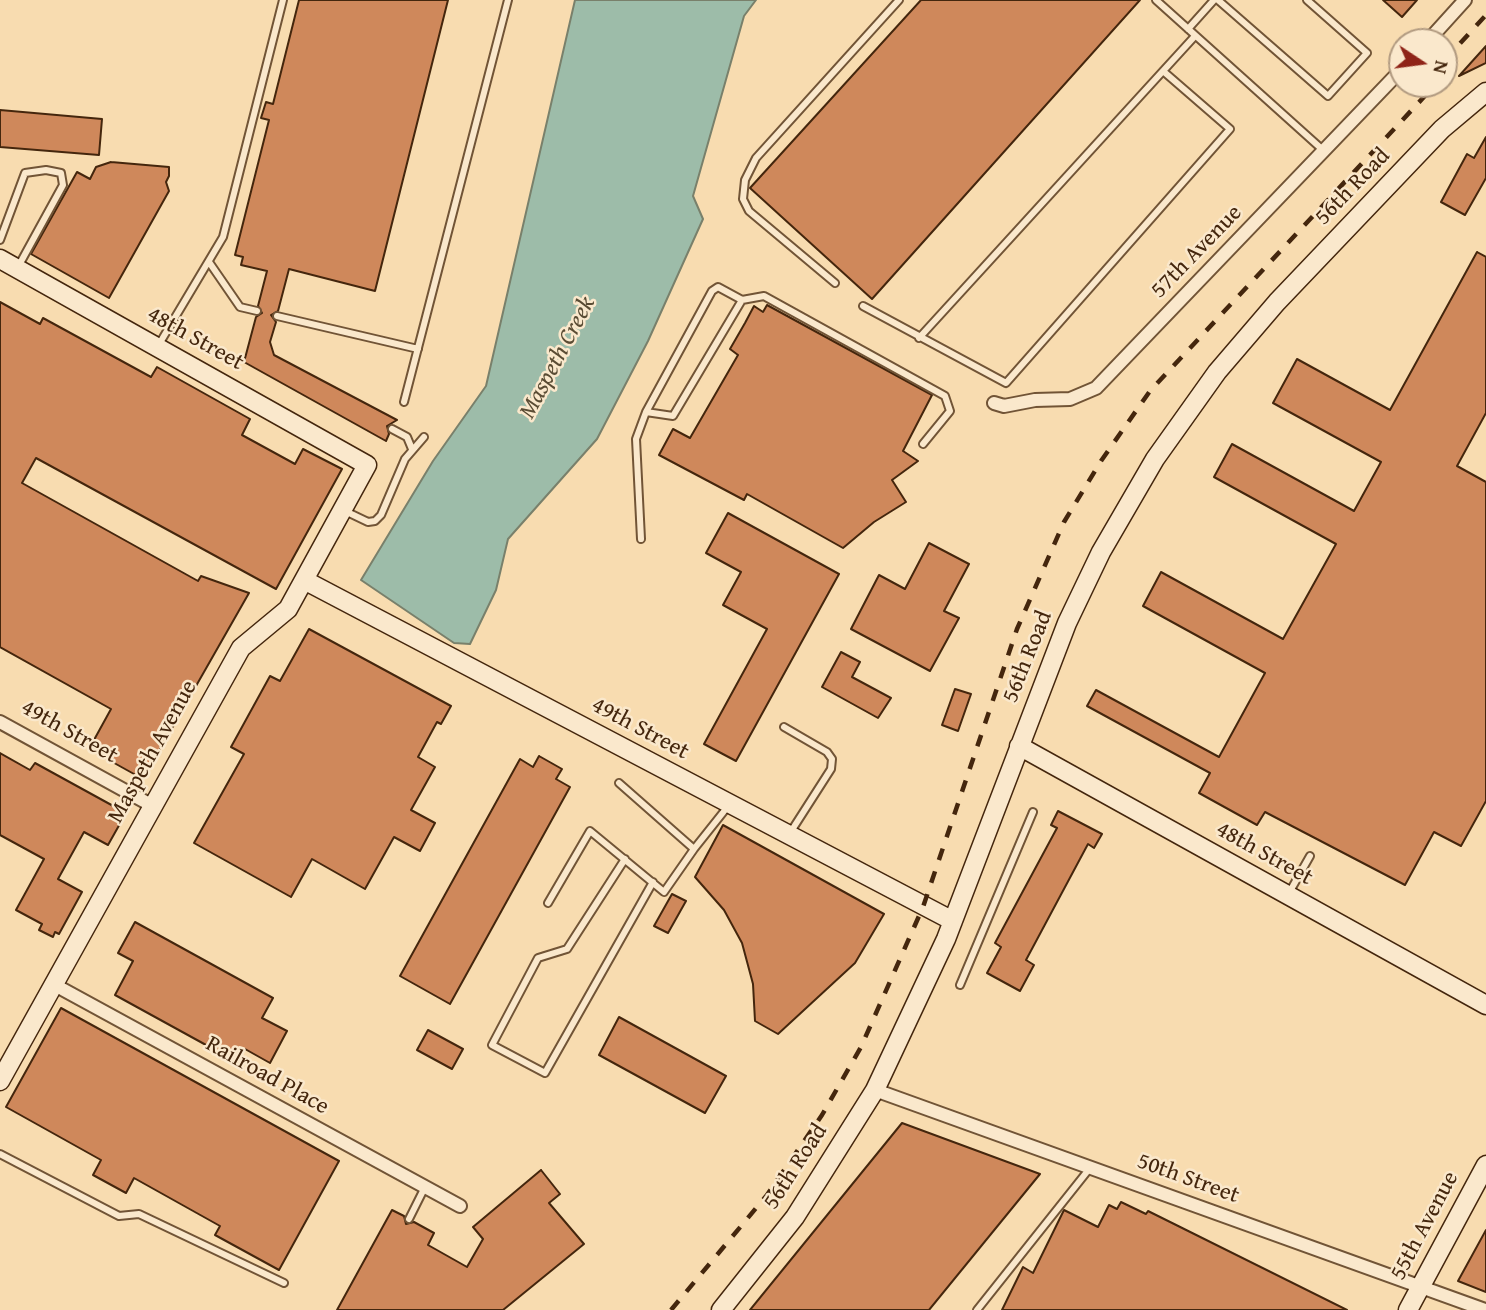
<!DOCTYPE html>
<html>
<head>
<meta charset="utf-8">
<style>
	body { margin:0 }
	#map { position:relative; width:1486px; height:1310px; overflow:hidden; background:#f8dcb0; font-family:"Gentium Book Plus",serif }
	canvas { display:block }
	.north { position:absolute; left:1388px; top:28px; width:70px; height:70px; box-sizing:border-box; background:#fae8cc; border:2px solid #b19a80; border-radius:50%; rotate:103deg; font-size:19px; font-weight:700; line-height:28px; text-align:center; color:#44260d }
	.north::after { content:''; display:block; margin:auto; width:24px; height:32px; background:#8f2418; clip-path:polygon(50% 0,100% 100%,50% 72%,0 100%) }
</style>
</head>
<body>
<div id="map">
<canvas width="1486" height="1310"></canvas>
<div class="north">N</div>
</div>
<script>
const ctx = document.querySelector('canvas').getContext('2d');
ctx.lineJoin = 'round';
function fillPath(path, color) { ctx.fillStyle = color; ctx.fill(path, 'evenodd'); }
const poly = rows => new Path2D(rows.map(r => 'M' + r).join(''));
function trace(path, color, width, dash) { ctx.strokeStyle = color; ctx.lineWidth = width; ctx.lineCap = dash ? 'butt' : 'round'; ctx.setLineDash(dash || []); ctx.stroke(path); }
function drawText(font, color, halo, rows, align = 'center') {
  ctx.font = font + ' "Gentium Book Plus",serif'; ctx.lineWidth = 5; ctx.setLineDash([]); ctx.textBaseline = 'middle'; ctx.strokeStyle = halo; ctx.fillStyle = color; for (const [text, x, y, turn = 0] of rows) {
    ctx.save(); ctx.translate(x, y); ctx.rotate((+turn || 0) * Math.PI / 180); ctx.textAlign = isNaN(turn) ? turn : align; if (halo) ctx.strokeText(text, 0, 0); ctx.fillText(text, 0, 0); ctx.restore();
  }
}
const water = poly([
	[575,0,756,0,744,16,693,196,703,219,648,341,597,439,508,539,496,590,470,644,454,643,361,580,433,461,486,386,575,0]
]);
const building = poly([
	[299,0,448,0,375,291,289,269,278,311,271,315,276,322,270,342,274,355,397,420,387,426,389,434,386,441,244,362,256,317,262,313,258,306,267,271,241,265,243,257,235,255,269,120,261,118,266,102,273,104,299,0],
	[921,0,1140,0,872,299,750,188,921,0],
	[1383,0,1417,0,1402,17,1383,0],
	[1486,46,1486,63,1459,76,1486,46],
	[0,110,102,119,99,155,0,147,0,110],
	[1486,137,1486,178,1465,215,1441,202,1467,154,1474,158,1486,137],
	[111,162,169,167,169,176,166,182,169,191,109,298,31,254,77,172,90,179,96,167,111,162],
	[1477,252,1486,257,1486,413,1457,466,1486,482,1486,801,1461,846,1434,832,1405,885,1265,812,1257,825,1199,793,1210,773,1087,706,1096,690,1219,757,1265,673,1143,606,1161,572,1283,639,1336,544,1214,477,1232,444,1354,511,1381,462,1273,403,1297,359,1390,410,1477,252],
	[0,302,40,324,43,318,151,377,157,367,250,419,242,435,295,464,303,449,342,469,276,589,36,458,22,483,198,581,201,576,249,593,143,779,89,749,111,709,0,647,0,302],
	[767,305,932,395,903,451,918,461,892,480,906,502,874,522,843,548,747,494,744,500,659,455,673,429,690,438,738,355,730,349,745,323,754,306,763,312,767,305],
	[728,513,839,574,736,761,704,744,767,629,723,605,741,572,706,553,728,513],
	[929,543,969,564,944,611,959,618,930,671,851,629,879,575,905,589,929,543],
	[309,629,451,706,441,724,437,722,418,757,435,767,411,810,435,823,420,851,394,837,365,889,312,859,291,897,194,843,244,754,231,747,270,676,280,681,309,629],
	[841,652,860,662,852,677,891,698,878,718,822,687,841,652],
	[955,689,971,694,958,731,942,725,955,689],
	[0,753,30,770,35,763,126,813,108,845,84,832,58,879,82,892,59,934,55,932,53,937,39,930,42,924,16,910,44,859,0,835,0,753],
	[539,756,562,769,556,779,570,787,450,1004,400,976,520,759,533,767,539,756],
	[1058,811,1102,834,1094,848,1088,844,1026,960,1034,965,1020,991,987,973,1001,947,995,943,1057,828,1051,825,1058,811],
	[723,825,884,914,855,963,778,1034,755,1021,753,984,742,943,724,910,695,877,723,825],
	[672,894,686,901,668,933,654,926,672,894],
	[135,922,273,998,262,1018,287,1031,270,1063,245,1049,237,1062,115,995,133,961,118,953,135,922],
	[61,1008,339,1161,279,1270,215,1235,220,1226,134,1178,126,1193,93,1175,101,1160,6,1107,61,1008],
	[619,1017,726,1076,705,1113,599,1055,619,1017],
	[428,1030,463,1049,452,1069,417,1050,428,1030],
	[902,1123,1040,1174,929,1310,750,1310,902,1123],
	[541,1170,560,1194,549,1203,584,1244,503,1310,337,1310,392,1210,404,1216,406,1224,414,1222,434,1233,428,1245,467,1267,483,1239,473,1227,541,1170],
	[1121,1202,1146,1214,1148,1211,1347,1310,1002,1310,1023,1267,1033,1273,1064,1210,1098,1227,1109,1205,1117,1209,1121,1202],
	[1486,1230,1486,1292,1458,1281,1486,1230]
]);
const lane = poly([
	[1156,0,1324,151],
	[1218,0,1328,96,1367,53,1307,0],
	[1188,29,1214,0],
	[0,240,25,173,46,170,61,173,63,185,18,267],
	[209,262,240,307,257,311],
	[835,283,749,211,743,199,745,180,756,158,899,0],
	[863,306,1006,383,1230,129,1163,71],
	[277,316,418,349],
	[919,338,1195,36],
	[158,346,223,237,283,0],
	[404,402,508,0],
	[646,412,673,416,742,300],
	[392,429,407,437,412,449],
	[345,511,368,522,375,521,381,515,405,459,424,437],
	[641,539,636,439,646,412,712,291,718,287,742,300,764,296,945,396,950,411,923,444],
	[784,727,827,752,832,759,831,769,790,833],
	[619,783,694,849,729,805],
	[625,859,567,949,538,958,492,1045,545,1073,653,882],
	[1289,893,1310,856],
	[548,903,590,831,664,892,694,849],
	[960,985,1033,812],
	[0,1154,119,1216,139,1214,284,1283],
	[409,1219,425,1187],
	[977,1310,1090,1168]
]);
const street = poly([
	[1427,42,1465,0],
	[994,403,1004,406,1035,400,1070,399,1096,388,1402,69],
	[0,722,151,805],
	[53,984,460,1206],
	[875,1090,1485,1310]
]);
const secondary = poly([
	[0,259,367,465,288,609,241,648,0,1081],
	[304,580,953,921],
	[1019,746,1486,1005],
	[721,1310,795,1217,875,1090,946,939,1067,623,1101,552,1155,459,1217,372,1277,302,1442,129,1486,92],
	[1408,1310,1486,1165]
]);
const rail = poly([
	[1444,61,1486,15],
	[671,1310,767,1195,822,1115,861,1047,923,907,1017,629,1064,522,1101,461,1150,391,1436,84]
]);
const streetNames = [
	["56th Road",1353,187,-46],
	["57th Avenue",1197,252,-46],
	["48th Street",195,339,29],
	["56th Road",1028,657,-68],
	["49th Street",640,729,28],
	["49th Street",69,732,29],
	["Maspeth Avenue",153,752,-61],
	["48th Street",1264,854,29],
	["Railroad Place",267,1076,29],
	["56th Road",796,1167,-57],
	["50th Street",1188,1179,20],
	["55th Avenue",1425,1226,-62]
];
const waterNames = [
	["Maspeth Creek",558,358,-62]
];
fillPath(water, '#9dbca9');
trace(water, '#79806b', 2);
fillPath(building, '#cf885b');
trace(building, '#44260d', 2);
trace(lane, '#715436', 10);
trace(street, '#715436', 16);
trace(secondary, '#44260d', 21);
trace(lane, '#fae8cc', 6);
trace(street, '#fae8cc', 12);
trace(secondary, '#fae8cc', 18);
trace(rail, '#44260d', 4.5, [12, 12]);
drawText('23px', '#44260d', '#fae8cc', streetNames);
drawText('italic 24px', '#5a4c34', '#fae8cc', waterNames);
</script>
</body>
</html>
